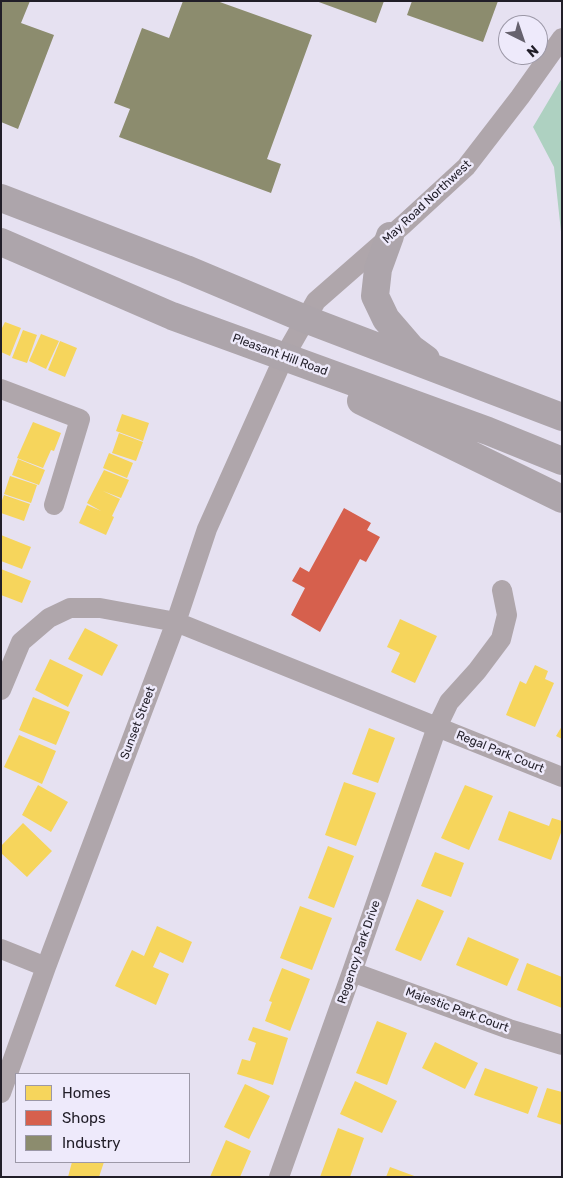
<!DOCTYPE html>
<html>
<head>
<meta charset="utf-8">
<style>
	body { margin:0 }
	#map { position:relative; width:563px; height:1178px; overflow:hidden; background:#e6e1f1; font-family:Rubik,sans-serif }
	canvas { display:block }
	.frame { position:absolute; inset:0; border:2px solid #211e28; pointer-events:none }
	.legend { position:absolute; left:15px; top:1073px; width:175px; height:90px; box-sizing:border-box; background:#eeeafb; border:1px solid #9c98a7; margin:0; padding:6px 9px; list-style:none; font-size:15px; color:#211e28 }
	.legend li { display:flex; align-items:center; gap:10px; height:25px }
	.legend b { width:25px; border:1px solid #9c98a7 }
	.north { position:absolute; left:498px; top:15px; width:50px; height:50px; box-sizing:border-box; background:#eeeafb; border:1px solid #9c98a7; border-radius:50%; rotate:139deg; font-size:14px; font-weight:700; line-height:20px; text-align:center; color:#211e28 }
	.north::after { content:''; display:block; margin:auto; width:18px; height:22px; background:#66626e; clip-path:polygon(50% 0,100% 100%,50% 72%,0 100%) }
</style>
</head>
<body>
<div id="map">
<canvas width="563" height="1178"></canvas>
<div class="frame"></div>
<ul class="legend">
<li><b style="height:14px;background:#f6d55c"></b>Homes</li>
<li><b style="height:14px;background:#d6604d"></b>Shops</li>
<li><b style="height:14px;background:#8c8c6e"></b>Industry</li>
</ul>
<div class="north">N</div>
</div>
<script>
const ctx = document.querySelector('canvas').getContext('2d');
ctx.lineJoin = 'round';
function fillPath(path, color) { ctx.fillStyle = color; ctx.fill(path, 'evenodd'); }
const poly = rows => new Path2D(rows.map(r => 'M' + r).join(''));
function trace(path, color, width, dash) { ctx.strokeStyle = color; ctx.lineWidth = width; ctx.lineCap = dash ? 'butt' : 'round'; ctx.setLineDash(dash || []); ctx.stroke(path); }
function drawText(font, color, halo, rows, align = 'center') {
  ctx.font = font + ' Rubik,sans-serif'; ctx.lineWidth = 5; ctx.setLineDash([]); ctx.textBaseline = 'middle'; ctx.strokeStyle = halo; ctx.fillStyle = color; for (const [text, x, y, turn = 0] of rows) {
    ctx.save(); ctx.translate(x, y); ctx.rotate((+turn || 0) * Math.PI / 180); ctx.textAlign = isNaN(turn) ? turn : align; if (halo) ctx.strokeText(text, 0, 0); ctx.fillText(text, 0, 0); ctx.restore();
  }
}
const forest = poly([
	[562,78,562,241,554,167,533,127]
]);
const homes = poly([
	[5,322,21,328,10,356,1,352,1,330],
	[23,330,37,335,27,363,12,358],
	[41,334,59,341,46,369,29,361],
	[60,341,77,348,65,377,48,370],
	[122,414,149,423,143,441,116,431],
	[33,422,61,433,54,451,51,450,43,468,17,458],
	[119,433,143,442,136,461,112,453],
	[109,453,133,463,127,478,103,468],
	[18,459,45,470,39,485,12,475],
	[104,470,129,480,121,498,103,491,120,499,112,516,114,517,106,535,79,523,87,505,101,511,87,503],
	[10,476,37,485,31,503,4,494],
	[4,495,30,504,24,521,1,513,1,503],
	[1,535,31,547,22,569,1,561],
	[1,569,31,581,22,603,1,595],
	[400,619,437,636,415,683,391,672,400,653,387,647],
	[85,628,118,645,102,676,68,659],
	[50,659,83,675,68,707,35,690],
	[535,665,548,671,545,679,554,683,535,727,506,715,520,681,526,684],
	[33,697,70,712,56,745,19,730],
	[562,726,562,739,556,736],
	[369,728,395,738,378,783,352,774],
	[19,735,56,751,42,784,4,767],
	[344,782,376,793,356,846,325,835],
	[38,785,68,802,51,832,22,815],
	[465,785,493,796,469,850,441,838],
	[509,811,549,826,552,818,562,821,562,830,551,860,498,840],
	[23,823,52,851,27,877,1,853,1,846],
	[328,846,354,856,334,908,308,898],
	[435,852,464,863,451,897,421,886],
	[417,899,444,911,421,961,395,950],
	[300,906,332,918,312,970,280,958],
	[157,926,192,942,183,963,160,952,153,967,169,974,156,1005,115,986,132,950,144,956],
	[468,937,519,959,507,986,456,965],
	[527,963,562,977,562,1008,517,990],
	[282,968,310,979,290,1031,265,1021,272,1002,269,1001],
	[377,1021,407,1033,387,1085,356,1073],
	[253,1027,288,1038,273,1085,237,1074,242,1059,250,1061,256,1043,248,1040],
	[435,1042,478,1063,465,1089,422,1068],
	[485,1068,538,1087,528,1114,474,1095],
	[355,1081,397,1101,382,1133,340,1114],
	[245,1084,270,1096,249,1139,224,1127],
	[547,1088,562,1092,562,1125,537,1117],
	[338,1128,364,1138,350,1177,320,1177],
	[226,1140,251,1151,240,1177,210,1177],
	[72,1162,104,1162,99,1177,68,1177],
	[390,1167,417,1177,386,1177]
]);
const shops = poly([
	[344,508,371,523,367,530,380,537,366,562,360,559,320,632,291,615,305,588,292,581,300,567,309,572]
]);
const industry = poly([
	[1,1,30,1,21,23,54,35,18,129,1,122],
	[183,1,217,1,312,35,267,159,281,164,271,193,119,137,130,109,114,103,142,28,169,38],
	[316,1,384,1,376,23],
	[412,1,498,1,483,42,407,15]
]);
const minor = poly([
	[1,389,80,419,54,505],
	[502,590,507,615,501,639,477,671,449,702,437,727,562,777],
	[1,690,21,642,49,618,70,608,100,608,176,622,437,727,352,972,279,1177],
	[1,949,46,967],
	[352,972,509,1029,562,1045],
	[1,1093,46,967,176,622,207,529,284,357,316,301,404,224,466,167,520,97,562,38]
]);
const highway = poly([
	[1,198,186,269,305,319,562,417],
	[390,236,378,269,375,296,386,319,411,348,426,359],
	[1,242,172,316,488,431,562,461],
	[361,401,562,499]
]);
const streetNames = [
	["May Road Northwest",427,202,-43],
	["Pleasant Hill Road",280,355,20],
	["Sunset Street",138,723,-69],
	["Regal Park Court",500,752,22],
	["Regency Park Drive",359,952,-71],
	["Majestic Park Court",457,1010,20]
];
fillPath(forest, '#aed1c1');
fillPath(homes, '#f6d55c');
fillPath(shops, '#d6604d');
fillPath(industry, '#8c8c6e');
trace(minor, '#afa6ab', 20);
trace(highway, '#ada5ab', 28);
drawText('12px', '#211e28', '#eeeafb', streetNames);
</script>
</body>
</html>
